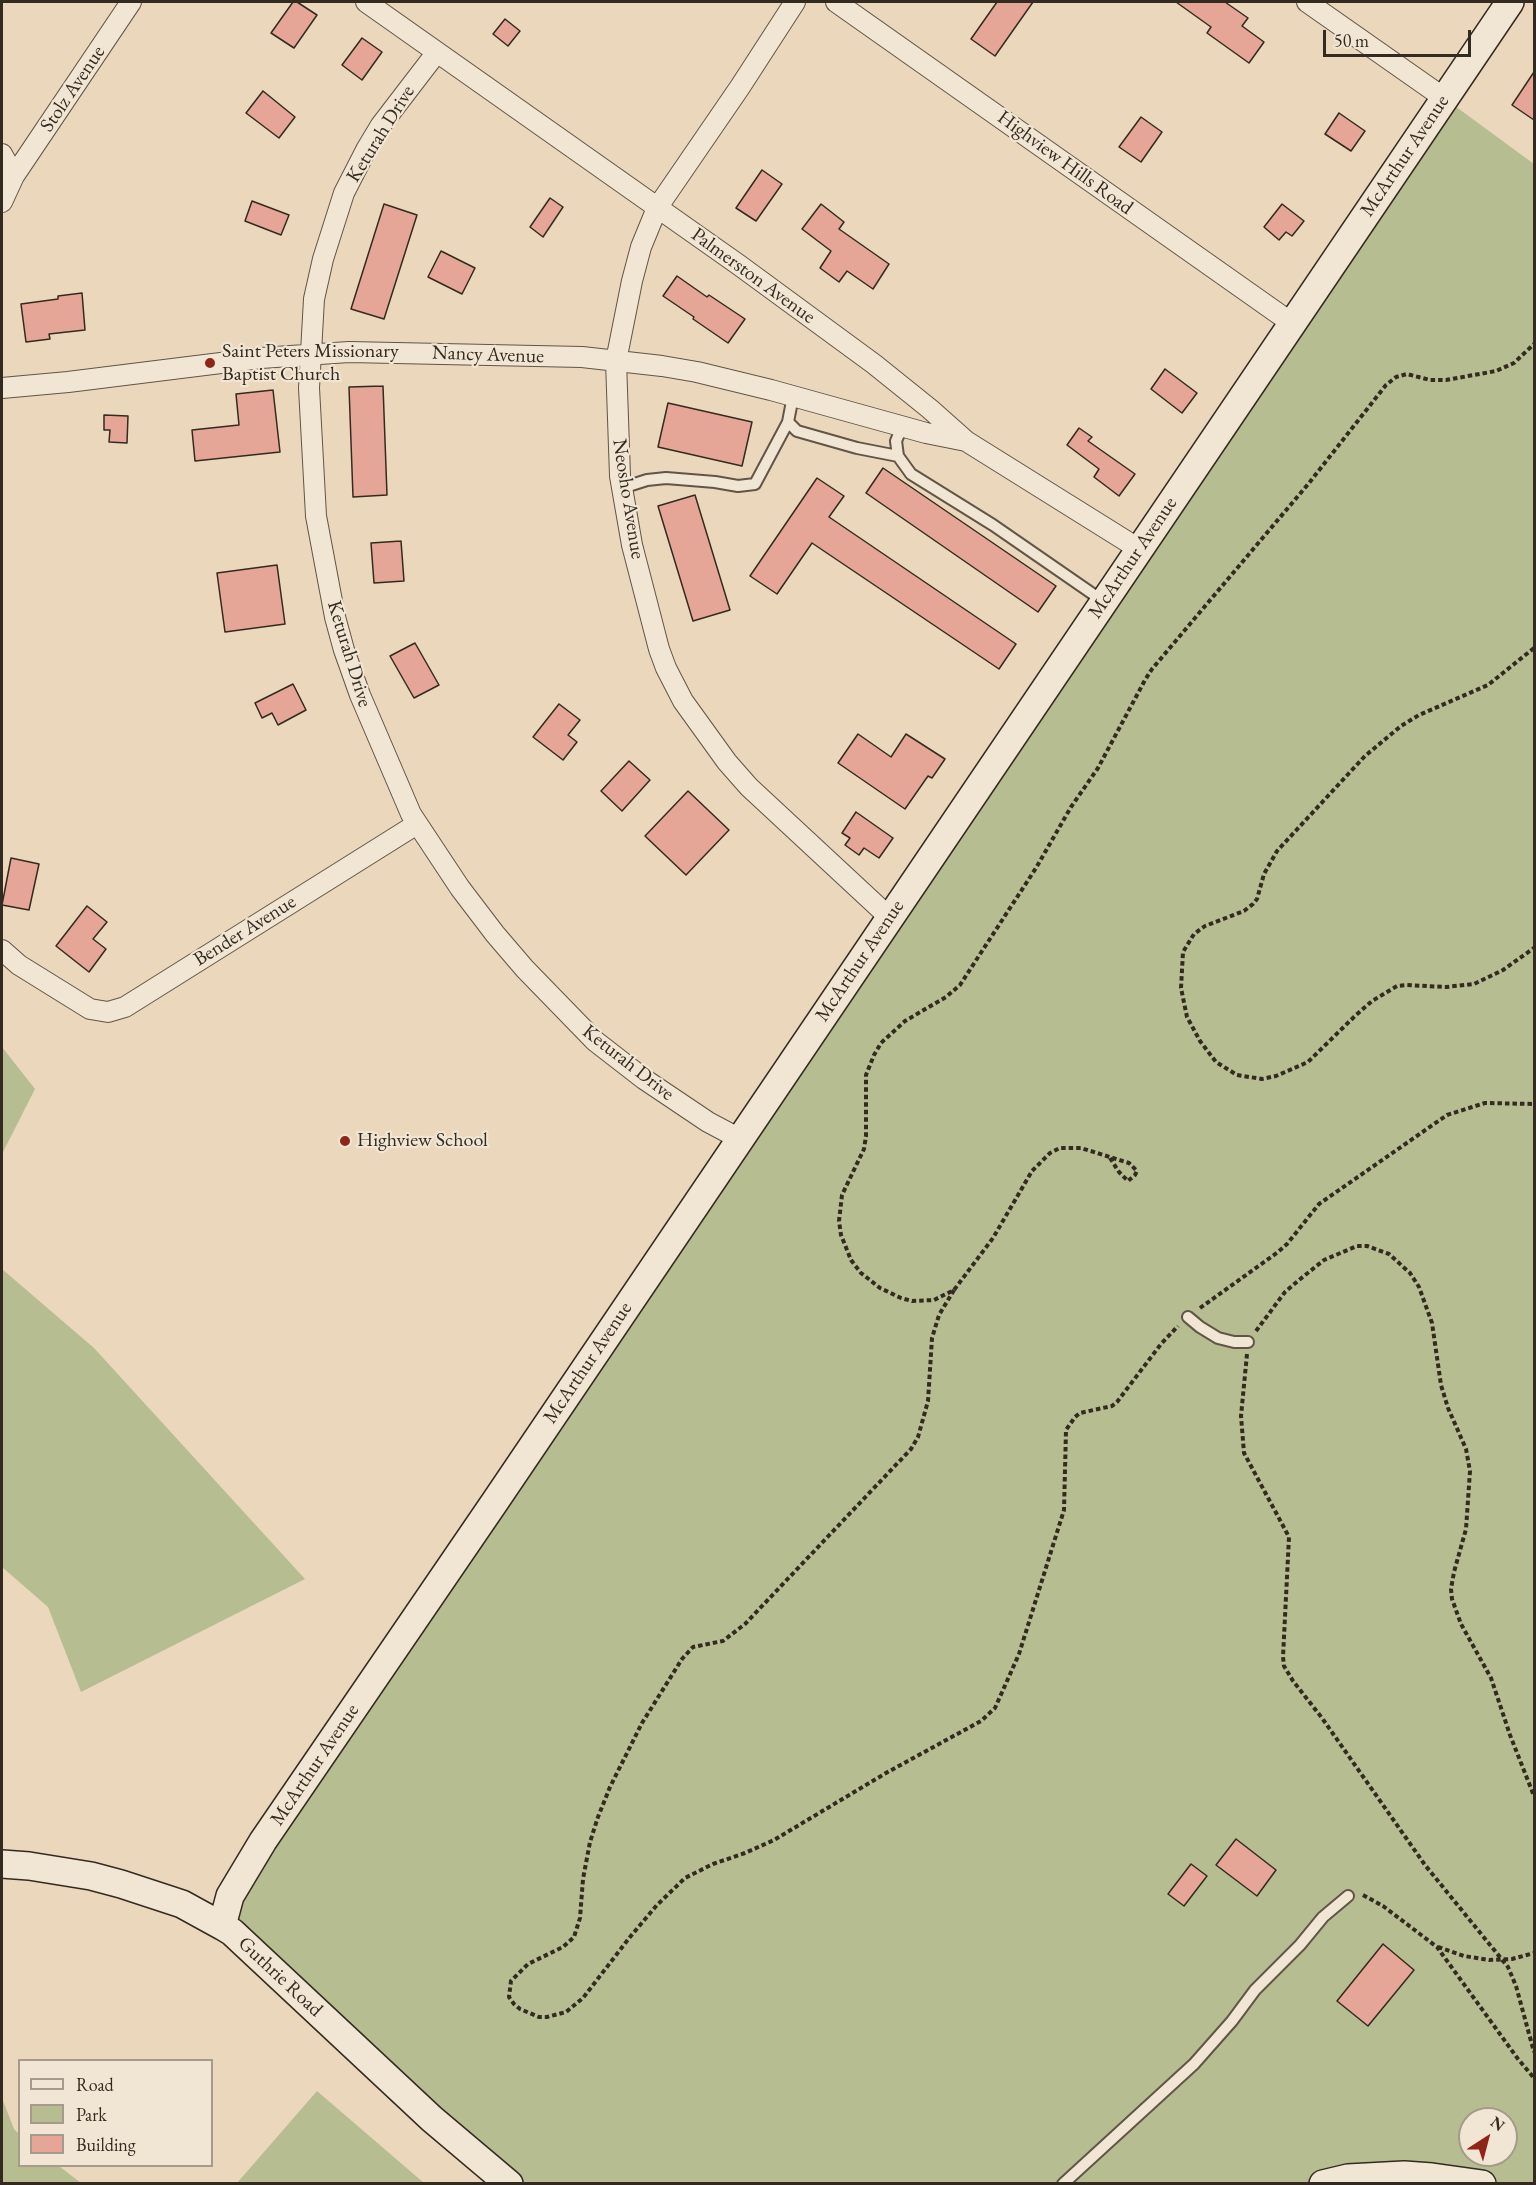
<!DOCTYPE html>
<html>
<head>
<meta charset="utf-8">
<style>
	body { margin:0 }
	#map { position:relative; width:1536px; height:2185px; overflow:hidden; background:#ead7bc; font-family:"EB Garamond",serif }
	canvas { display:block }
	.frame { position:absolute; inset:0; border:3px solid #332a20; pointer-events:none }
	.legend { position:absolute; left:18px; top:2059px; width:195px; height:108px; box-sizing:border-box; background:#f1e5d3; border:2px solid #a59a8b; margin:0; padding:8px 10px; list-style:none; font-size:18px; color:#332a20 }
	.legend li { display:flex; align-items:center; gap:12px; height:30px }
	.legend b { width:30px; border:2px solid #a59a8b }
	.north { position:absolute; left:1458px; top:2107px; width:60px; height:60px; box-sizing:border-box; background:#f1e5d3; border:2px solid #a59a8b; border-radius:50%; rotate:36deg; font-size:16px; font-weight:700; line-height:24px; text-align:center; color:#332a20 }
	.north::after { content:''; display:block; margin:auto; width:21px; height:27px; background:#8f2418; clip-path:polygon(50% 0,100% 100%,50% 72%,0 100%) }
	.scale { position:absolute; left:1323px; top:30px; width:148px; height:27px; box-sizing:border-box; border:3px solid #332a20; border-top:0; padding-left:8px; font-size:18px; line-height:21px; white-space:nowrap; color:#332a20; -webkit-text-stroke:4px #f1e5d3; paint-order:stroke }
</style>
</head>
<body>
<div id="map">
<canvas width="1536" height="2185"></canvas>
<div class="frame"></div>
<ul class="legend">
<li><b style="height:8px;background:#f1e5d3"></b>Road</li>
<li><b style="height:16px;background:#b6be91"></b>Park</li>
<li><b style="height:16px;background:#e6a697"></b>Building</li>
</ul>
<div class="north">N</div>
<div class="scale">50 m</div>
</div>
<script>
const ctx = document.querySelector('canvas').getContext('2d');
ctx.lineJoin = 'round';
function fillPath(path, color) { ctx.fillStyle = color; ctx.fill(path, 'evenodd'); }
const poly = rows => new Path2D(rows.map(r => 'M' + r).join(''));
function trace(path, color, width, dash) { ctx.strokeStyle = color; ctx.lineWidth = width; ctx.lineCap = dash ? 'butt' : 'round'; ctx.setLineDash(dash || []); ctx.stroke(path); }
function drawText(font, color, halo, rows, align = 'center') {
  ctx.font = font + ' "EB Garamond",serif'; ctx.lineWidth = 4.5; ctx.setLineDash([]); ctx.textBaseline = 'middle'; ctx.strokeStyle = halo; ctx.fillStyle = color; for (const [text, x, y, turn = 0] of rows) {
    ctx.save(); ctx.translate(x, y); ctx.rotate((+turn || 0) * Math.PI / 180); ctx.textAlign = isNaN(turn) ? turn : align; if (halo) ctx.strokeText(text, 0, 0); ctx.fillText(text, 0, 0); ctx.restore();
  }
}
const green = poly([
	[1444,98,1534,164,1534,2183,509,2183,225,1909],
	[1470,2119,1506,2119,1506,2155,1470,2155],
	[2,1047,35,1089,2,1154],
	[2,1269,94,1348,305,1579,81,1692,48,1607,2,1567],
	[317,2091,424,2183,237,2183],
	[2,2098,14,2129,19,2134,20,2166,59,2166,81,2183,2,2183]
]);
const building = poly([
	[293,2,297,2,317,15,294,48,271,33,293,2],
	[997,2,1033,2,995,56,971,39,997,2],
	[1176,2,1225,2,1248,18,1242,26,1264,42,1249,63,1207,33,1211,27,1176,2],
	[505,19,520,31,508,46,493,34,505,19],
	[362,38,382,52,362,80,342,65,362,38],
	[1534,72,1534,120,1512,105,1534,72],
	[263,91,295,117,279,138,246,113,263,91],
	[1339,113,1365,131,1351,151,1325,134,1339,113],
	[1141,117,1162,132,1141,162,1119,147,1141,117],
	[762,170,782,184,756,221,736,208,762,170],
	[550,198,563,207,543,237,530,227,550,198],
	[252,201,289,215,281,235,245,221,252,201],
	[384,204,417,215,384,319,351,309,384,204],
	[821,204,844,222,839,229,889,264,873,289,847,271,839,282,820,268,831,251,802,229,821,204],
	[1282,204,1304,221,1292,236,1286,232,1279,240,1264,227,1282,204],
	[441,251,475,268,462,294,428,277,441,251],
	[677,276,707,297,709,295,745,319,728,343,693,319,694,317,663,296,677,276],
	[82,293,85,330,49,334,50,339,26,342,21,304,58,299,58,296,82,293],
	[1165,369,1197,393,1182,413,1151,389,1165,369],
	[383,386,387,495,353,497,349,387,383,386],
	[273,390,280,452,195,461,192,430,239,425,236,394,273,390],
	[668,403,752,422,742,466,658,447,668,403],
	[104,415,128,416,127,443,109,442,110,430,104,430,104,415],
	[1079,428,1092,437,1088,441,1135,474,1119,496,1094,477,1099,469,1067,445,1079,428],
	[883,468,1056,586,1038,612,866,493,883,468],
	[817,478,844,496,829,517,1016,644,999,669,812,543,777,594,750,576,817,478],
	[695,495,730,610,693,621,658,506,695,495],
	[401,541,404,581,374,583,371,543,401,541],
	[277,565,285,624,225,632,217,573,277,565],
	[415,643,439,685,414,698,390,656,415,643],
	[293,684,306,710,278,725,272,713,262,718,255,703,293,684],
	[559,704,580,720,568,735,577,742,563,760,533,737,559,704],
	[858,734,891,757,906,734,945,759,932,778,928,776,905,809,838,763,858,734],
	[629,761,650,780,622,811,601,791,629,761],
	[688,791,729,830,686,875,645,836,688,791],
	[856,812,893,838,879,858,864,848,859,855,845,845,850,838,842,833,856,812],
	[11,858,39,864,29,910,2,905,11,858],
	[87,906,107,922,93,939,106,949,89,972,56,946,87,906],
	[1236,1839,1276,1870,1257,1896,1216,1865,1236,1839],
	[1191,1864,1207,1876,1184,1906,1168,1894,1191,1864],
	[1383,1944,1414,1970,1368,2026,1337,2001,1383,1944]
]);
const path = poly([
	[1534,648,1488,685,1419,715,1401,726,1365,756,1277,851,1264,874,1257,899,1253,904,1244,911,1205,926,1194,934,1183,952,1181,988,1187,1017,1200,1041,1216,1062,1237,1075,1262,1079,1276,1076,1308,1062,1355,1016,1372,1001,1397,986,1407,985,1446,987,1474,984,1503,970,1534,948],
	[1110,1158,1119,1172,1128,1181,1135,1175,1137,1171,1129,1163,1081,1148,1060,1148,1050,1153,1032,1171,993,1238,954,1290,934,1300,912,1301,901,1298,880,1288,861,1273,851,1260,841,1235,839,1221,842,1195,864,1149,866,1136,866,1075,874,1055,881,1043,905,1021,946,997,960,985,1036,868,1071,807,1098,768,1145,680,1152,669,1309,483,1386,385,1396,377,1407,374,1430,380,1446,380,1496,371,1514,363,1534,344],
	[954,1290,939,1315,932,1338,928,1401,918,1437,911,1449,745,1624,723,1641,693,1647,682,1659,642,1723,610,1787,598,1817,590,1842,583,1879,580,1918,574,1937,563,1947,528,1964,511,1981,509,1997,514,2004,520,2009,539,2017,547,2017,566,2012,583,1998,630,1937,657,1905,685,1878,713,1864,745,1853,774,1840,886,1773,981,1721,995,1708,1019,1654,1064,1510,1066,1430,1075,1417,1080,1413,1112,1406,1117,1402,1161,1344,1178,1326],
	[1200,1308,1278,1252,1287,1244,1319,1204,1447,1115,1485,1103,1534,1104],
	[1256,1331,1285,1292,1299,1280,1324,1260,1357,1246,1367,1246,1389,1254,1410,1273,1419,1287,1432,1323,1441,1385,1448,1408,1466,1449,1470,1471,1466,1529,1454,1572,1451,1589,1452,1599,1461,1624,1491,1678,1510,1735,1534,1796],
	[1247,1354,1241,1416,1244,1453,1289,1537,1283,1657,1284,1666,1293,1681,1322,1718,1425,1865,1508,1967,1516,1986,1534,2052],
	[1363,1895,1383,1906,1437,1947,1518,2059,1534,2078],
	[1438,1947,1464,1956,1489,1960,1512,1959,1534,1953]
]);
const lane = poly([
	[793,396,788,422,797,431,857,448,898,456],
	[902,427,896,441,898,456,911,474,993,525,1103,601],
	[622,488,647,480,666,478,715,482,738,486,755,484,788,422],
	[1188,1317,1200,1327,1218,1338,1234,1342,1248,1342],
	[1063,2184,1194,2064,1232,2021,1255,1990,1300,1945,1323,1917,1348,1896]
]);
const street = poly([
	[366,2,739,265,874,364,930,409,966,441,1139,549],
	[795,2,740,87,657,208,641,247,632,281,616,361,620,476,632,545,659,649,666,668,683,701,727,762,749,787,889,917],
	[836,2,1293,324],
	[1307,2,1444,98],
	[437,52,381,125,366,150,344,193,323,259,314,299,309,388,316,516,335,617,344,650,360,695,411,814,460,888,495,934,525,969,595,1041,644,1079,708,1122,740,1139],
	[2,154,14,176],
	[2,202,14,176,131,2],
	[2,388,68,382,261,358,349,352,582,357,662,366,697,372,771,390,926,433,966,441],
	[2,950,19,965,90,1009,108,1012,125,1007,417,824]
]);
const secondary = poly([
	[2,1864,29,1866,91,1876,121,1884,182,1904,222,1926,232,1932,432,2119,509,2184],
	[222,1926,230,1896,263,1841,492,1506,1510,2],
	[1323,2184,1348,2178,1404,2175,1432,2177,1482,2184]
]);
const markers = [
	[210,363,6,"#8f2418"],
	[345,1141,6,"#8f2418"]
];
const streetNames = [
	["Stolz Avenue",73,89,-56],
	["Keturah Drive",381,134,-58],
	["McArthur Avenue",1405,156,-56],
	["Highview Hills Road",1065,163,36],
	["Palmerston Avenue",753,276,36],
	["Nancy Avenue",488,355,2],
	["Neosho Avenue",628,499,81],
	["McArthur Avenue",1133,558,-56],
	["Keturah Drive",349,654,73],
	["Bender Avenue",245,931,-32],
	["McArthur Avenue",860,961,-56],
	["Keturah Drive",628,1063,38],
	["McArthur Avenue",588,1363,-56],
	["McArthur Avenue",315,1765,-56],
	["Guthrie Road",280,1977,43]
];
const poiNames = [
	["Saint Peters Missionary",222,352],
	["Baptist Church",222,375],
	["Highview School",357,1141]
];
fillPath(green, '#b6be91');
fillPath(building, '#e6a697');
trace(building, '#332a20', 1.5);
trace(lane, '#615547', 14);
trace(street, '#615547', 22);
trace(secondary, '#332a20', 30);
trace(path, '#332a20', 4, [4.5, 3]);
trace(lane, '#f1e5d3', 10);
trace(street, '#f1e5d3', 20);
trace(secondary, '#f1e5d3', 27);
for (const [x, y, r, color] of markers) { const dot = new Path2D(); dot.arc(x, y, r, 0, 2 * Math.PI); ctx.fillStyle = color; ctx.fill(dot); trace(dot, '#f1e5d3', 2); }
drawText('20px', '#332a20', '#f1e5d3', streetNames);
drawText('20px', '#332a20', '#f1e5d3', poiNames, 'left');
</script>
</body>
</html>
